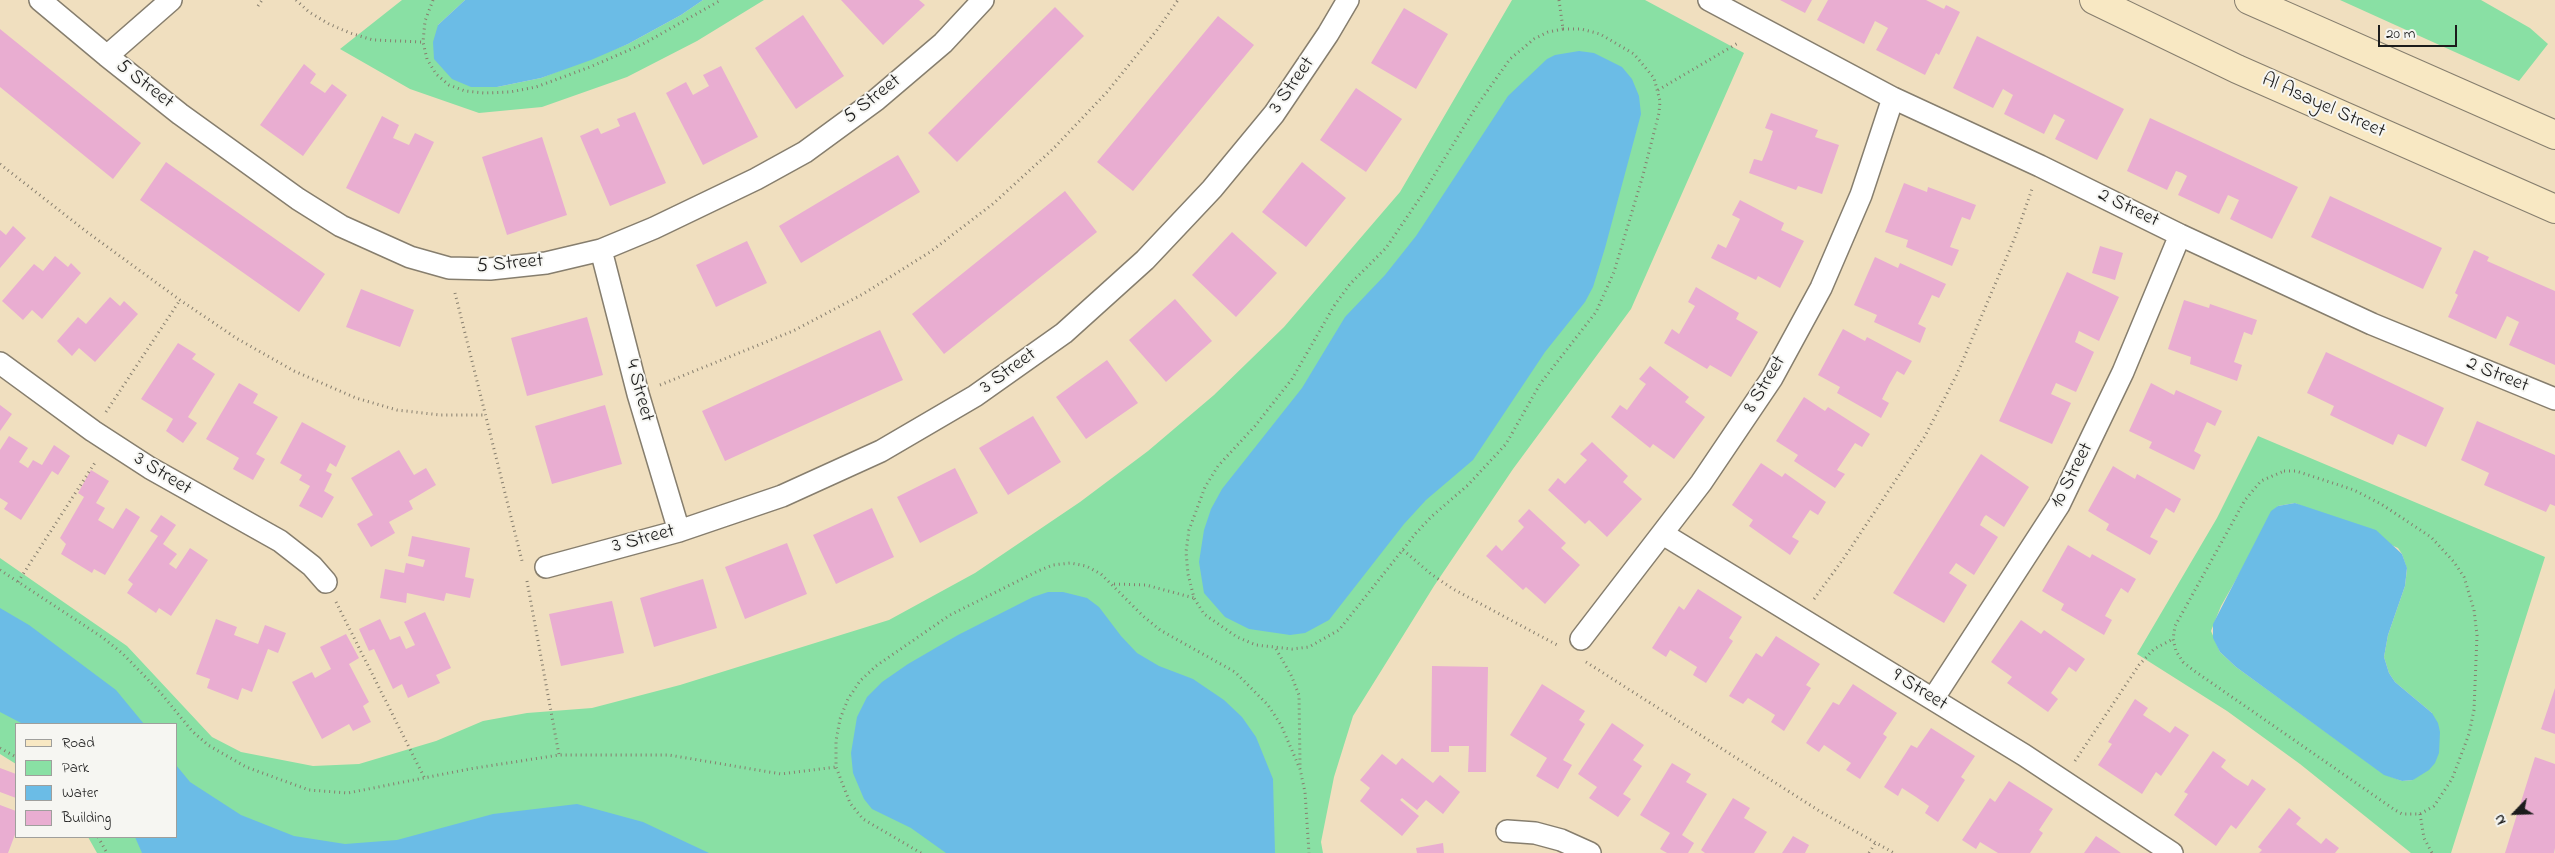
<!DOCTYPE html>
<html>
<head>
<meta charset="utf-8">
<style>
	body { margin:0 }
	#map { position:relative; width:2555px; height:853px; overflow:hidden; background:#f0dfbf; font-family:"Indie Flower",sans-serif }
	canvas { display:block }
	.legend { position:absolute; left:15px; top:723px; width:162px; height:115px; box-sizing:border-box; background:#f6f6f2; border:1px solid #9f9f9c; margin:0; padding:6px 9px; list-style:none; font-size:15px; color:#1c1c1c }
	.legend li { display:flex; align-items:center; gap:10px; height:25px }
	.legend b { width:25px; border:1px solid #9f9f9c }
	.north { position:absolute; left:2490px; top:788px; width:50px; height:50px; -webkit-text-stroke:4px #f6f6f2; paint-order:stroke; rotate:246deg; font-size:14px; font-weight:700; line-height:20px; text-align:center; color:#1c1c1c }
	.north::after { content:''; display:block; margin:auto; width:18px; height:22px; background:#1c1c1c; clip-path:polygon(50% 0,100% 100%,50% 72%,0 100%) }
	.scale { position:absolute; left:2378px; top:25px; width:79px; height:22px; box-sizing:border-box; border:2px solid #1c1c1c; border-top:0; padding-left:6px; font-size:15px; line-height:18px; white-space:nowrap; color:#1c1c1c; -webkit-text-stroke:4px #f6f6f2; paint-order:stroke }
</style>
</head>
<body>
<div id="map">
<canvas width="2555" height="853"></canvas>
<ul class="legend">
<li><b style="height:6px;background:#f8e8c3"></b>Road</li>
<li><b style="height:14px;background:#89e0a4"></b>Park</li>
<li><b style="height:14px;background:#6bbce6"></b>Water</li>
<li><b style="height:14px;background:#e9add1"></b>Building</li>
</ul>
<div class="north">N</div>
<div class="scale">20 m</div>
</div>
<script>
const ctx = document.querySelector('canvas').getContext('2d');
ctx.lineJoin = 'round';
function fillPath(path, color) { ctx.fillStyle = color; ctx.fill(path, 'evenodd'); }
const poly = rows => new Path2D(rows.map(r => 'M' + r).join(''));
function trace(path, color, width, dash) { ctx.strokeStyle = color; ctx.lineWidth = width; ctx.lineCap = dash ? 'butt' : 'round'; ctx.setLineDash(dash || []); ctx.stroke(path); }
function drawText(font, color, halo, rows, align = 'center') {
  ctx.font = font + ' "Indie Flower",sans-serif'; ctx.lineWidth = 4; ctx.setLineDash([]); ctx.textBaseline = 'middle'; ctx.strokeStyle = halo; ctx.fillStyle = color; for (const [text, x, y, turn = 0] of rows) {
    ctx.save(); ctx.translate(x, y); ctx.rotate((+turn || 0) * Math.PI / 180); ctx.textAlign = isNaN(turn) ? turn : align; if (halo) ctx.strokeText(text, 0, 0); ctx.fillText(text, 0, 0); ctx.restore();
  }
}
const green = poly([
	[402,0,465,0,438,25,497,87,541,78,628,44,681,15,703,0,764,0,697,41,627,77,542,107,479,113,410,89,340,49],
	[1512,0,1645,0,1744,53,1631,309,1513,469,1434,586,1353,716,1334,777,1321,842,1323,853,97,853,88,837,176,837,176,724,16,724,16,764,0,754,0,558,127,646,212,737,241,752,313,766,359,764,436,741,483,721,527,713,592,708,680,685,889,620,975,573,1080,502,1148,451,1214,395,1284,327,1400,192],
	[2340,0,2481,0,2530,28,2548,44,2519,81],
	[2258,436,2545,557,2451,853,2411,853,2300,764,2227,711,2137,654,2217,518],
	[2295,503,2398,548,2402,554,2407,569,2405,586,2388,635,2384,657,2389,673,2395,682,2432,713,2413,780,2402,781,2384,774,2236,667,2220,652,2211,631,2221,606,2278,506]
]);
const water = poly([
	[465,0,703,0,681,15,628,44,591,60,541,78,497,87,471,87,452,79,434,59,433,42,438,25],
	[1579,51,1594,53,1622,67,1632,79,1639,96,1641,114,1605,248,1593,287,1585,302,1545,352,1473,460,1426,500,1404,524,1329,620,1305,633,1290,635,1249,629,1225,617,1204,593,1199,562,1204,530,1211,509,1222,489,1302,388,1345,317,1385,275,1416,236,1508,96,1547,59,1555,55],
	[2295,503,2376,530,2402,554,2407,568,2405,586,2388,635,2384,657,2389,673,2395,682,2432,713,2438,723,2440,732,2439,753,2435,763,2429,770,2413,780,2402,781,2384,775,2236,667,2220,652,2213,638,2213,624,2271,511,2278,506],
	[1048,592,1063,592,1087,598,1099,607,1121,636,1137,653,1159,666,1193,679,1224,700,1242,717,1256,737,1273,779,1275,853,946,853,911,828,872,809,864,799,853,773,851,753,857,717,867,697,882,682,908,664,958,635,1033,597],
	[0,608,29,625,116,690,144,724,23,724,0,712],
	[176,765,190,782,241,815,294,836,345,844,397,840,493,814,577,804,643,822,709,853,142,853,135,837,176,837]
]);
const building = poly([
	[841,0,919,0,925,5,883,45],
	[1780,0,1812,0,1805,13],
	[1828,0,1926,0,1944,9,1946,5,1960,12,1939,55,1936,53,1925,75,1876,50,1888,28,1875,21,1864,44,1817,20],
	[1055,7,1084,36,957,162,928,133],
	[1404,8,1448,34,1416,89,1371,63],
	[803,15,844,76,796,109,755,48],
	[1218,16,1254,45,1133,191,1097,162],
	[0,29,141,143,113,179,0,87],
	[1977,36,2124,109,2097,160,2055,139,2065,120,2054,114,2044,134,2004,114,2013,95,2003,89,1993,108,1953,88],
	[304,64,316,74,310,83,325,93,332,84,347,95,303,156,260,125],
	[721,66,758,137,703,165,666,93,686,82,693,95,709,86,703,75],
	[1356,88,1402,119,1366,172,1320,140],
	[635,112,666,183,610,206,580,136,598,128,601,134,620,126,617,119],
	[1771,113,1818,130,1815,137,1839,145,1822,194,1798,186,1796,190,1749,173,1754,159,1762,161,1768,146,1773,131,1765,128],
	[382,116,399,125,393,138,409,145,415,133,434,142,399,214,346,188],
	[2150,118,2298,187,2272,239,2230,219,2239,200,2228,195,2219,214,2178,195,2187,176,2182,173,2176,171,2167,190,2127,171],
	[542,137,567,215,507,235,482,157],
	[898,155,920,192,801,263,779,226],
	[166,162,325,274,299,312,140,200],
	[1302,162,1346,198,1306,247,1262,212],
	[1904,183,1927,192,1928,187,1976,205,1970,220,1962,217,1950,247,1959,250,1952,266,1906,247,1908,240,1885,232],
	[1065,191,1097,232,944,354,912,314],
	[2330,196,2442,248,2423,289,2311,237],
	[1740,200,1784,223,1781,230,1804,241,1780,288,1758,276,1756,280,1711,258,1718,244,1726,248,1740,219,1732,215],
	[13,226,26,238,0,268,0,230,6,235],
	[1232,232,1277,273,1236,317,1192,275],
	[747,241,767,283,716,307,696,265],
	[2100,246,2123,253,2115,280,2092,273],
	[2474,250,2489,257,2487,261,2555,291,2555,365,2509,345,2519,322,2507,316,2496,339,2448,317,2458,295,2455,293],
	[55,256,68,267,71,263,81,273,42,319,32,310,23,320,2,301,34,264,43,271],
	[1875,257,1898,268,1900,263,1946,284,1939,298,1932,295,1925,310,1918,324,1926,328,1920,343,1874,322,1877,315,1854,305],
	[2067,272,2119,297,2099,341,2079,331,2075,342,2094,352,2076,392,2056,383,2051,394,2071,403,2052,444,1999,421],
	[1696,287,1739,313,1736,319,1758,332,1731,377,1710,365,1707,369,1664,343,1672,329,1679,334,1695,306,1688,302],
	[361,289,414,310,400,347,346,327],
	[110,297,120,306,124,301,138,314,95,362,79,348,72,356,57,341,78,317,86,324],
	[1175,299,1212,341,1166,382,1129,340],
	[2184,300,2209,308,2210,304,2257,320,2252,335,2244,332,2234,362,2242,365,2237,381,2190,364,2191,357,2168,349],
	[587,317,603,375,527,396,511,338],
	[1843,329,1865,341,1867,337,1912,361,1904,375,1897,371,1889,385,1882,399,1889,403,1881,418,1837,393,1840,387,1818,375],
	[880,330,903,380,725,461,702,411],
	[178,343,196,354,192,359,215,374,188,417,197,423,183,443,166,431,173,419,141,399],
	[2326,352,2444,408,2426,447,2398,434,2393,445,2330,415,2334,406,2307,393],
	[1107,360,1138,403,1086,439,1056,397],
	[1650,366,1689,397,1685,402,1705,417,1674,459,1653,444,1650,448,1611,417,1620,405,1627,410,1646,384,1639,379],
	[239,383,258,394,253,403,278,417,256,454,265,459,253,480,233,469,239,458,206,439],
	[2151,383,2174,395,2176,390,2222,411,2215,426,2207,422,2194,451,2201,455,2194,470,2149,448,2152,442,2129,431],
	[1804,397,1825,411,1828,407,1870,434,1862,447,1855,443,1837,470,1845,474,1835,488,1794,461,1798,455,1776,441],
	[0,405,12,414,0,431],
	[605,405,622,464,552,484,535,426],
	[1033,416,1061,462,1008,495,979,448],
	[2477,421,2555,455,2555,506,2550,504,2546,512,2484,485,2489,473,2461,460],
	[302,422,346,446,336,467,330,463,326,471,332,474,324,491,334,497,322,518,299,506,310,486,299,480,302,475,280,463],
	[9,436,28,448,19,462,28,468,33,460,42,465,54,445,70,456,58,475,52,471,21,520,4,509,8,503,0,498,0,450],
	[1592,442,1628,476,1623,482,1642,499,1607,537,1589,520,1585,524,1548,490,1558,478,1565,484,1587,460,1580,454],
	[399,450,414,475,426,468,436,485,409,501,413,509,389,522,395,533,371,547,357,524,373,515,351,478],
	[1981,454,2029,487,2004,527,1986,515,1984,517,1980,525,1998,537,1974,575,1956,563,1954,566,1949,573,1967,585,1944,623,1893,593],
	[1761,463,1782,477,1785,473,1826,502,1818,515,1810,510,1792,537,1799,541,1790,555,1749,526,1753,520,1732,505],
	[2113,466,2135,479,2137,474,2181,499,2174,513,2166,508,2150,537,2158,541,2150,555,2106,530,2109,524,2088,511],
	[955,468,978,513,920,543,897,497],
	[91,470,109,481,96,503,105,508,98,520,113,529,126,508,140,517,105,575,94,569,92,573,61,554,66,544,60,538,84,497,78,493],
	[872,508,894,557,836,584,813,535],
	[1529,509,1566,543,1561,548,1580,565,1545,604,1526,587,1523,590,1486,556,1496,545,1502,551,1524,527,1518,521],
	[161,515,176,525,163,544,177,554,169,564,176,569,190,548,208,560,171,616,159,608,156,613,127,593,133,584,128,580,158,536,150,531],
	[412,536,470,548,465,577,474,579,470,598,446,593,444,601,407,593,406,603,380,598,385,569,404,573,406,563,423,567,425,560,408,556],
	[787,543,807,594,745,619,725,567],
	[2068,545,2090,558,2092,554,2136,579,2128,593,2121,588,2112,603,2105,616,2112,620,2104,635,2061,610,2064,604,2042,591],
	[703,579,717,628,654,647,640,598],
	[1698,589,1742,617,1729,638,1733,641,1706,683,1693,675,1697,667,1670,650,1666,657,1652,648,1679,606,1684,610],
	[612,601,624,653,561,666,549,614],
	[425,612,451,668,436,675,440,683,408,698,402,684,393,689,374,649,369,651,359,629,380,619,390,640,400,636,406,649,415,645,404,622],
	[216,619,237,627,234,635,258,644,265,625,286,633,278,653,268,649,252,692,242,688,238,700,207,688,210,679,196,674],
	[2021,620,2041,634,2044,630,2085,659,2076,672,2069,667,2051,693,2058,699,2048,712,2007,683,2012,677,1991,662],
	[346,634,359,658,349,664,369,702,363,706,371,722,353,731,349,724,322,739,292,682,312,672,315,678,331,669,320,647],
	[1776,636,1820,664,1806,685,1811,688,1784,731,1771,722,1775,715,1761,706,1748,698,1743,704,1729,696,1756,653,1762,657],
	[1432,666,1488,667,1486,772,1468,772,1469,746,1449,746,1449,752,1431,752],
	[1542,684,1585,711,1579,720,1585,724,1563,760,1572,765,1558,789,1536,776,1547,758,1510,735],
	[1853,684,1897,713,1883,734,1887,737,1860,779,1846,770,1851,763,1824,745,1819,752,1806,743,1833,702,1839,705],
	[2555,688,2555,734,2541,729],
	[2135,699,2148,708,2143,715,2157,724,2170,733,2175,726,2189,735,2161,776,2156,772,2142,794,2098,765,2112,744,2108,742],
	[1612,723,1644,745,1633,760,1642,766,1623,794,1631,799,1618,817,1589,798,1597,787,1578,774],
	[1931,728,1975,756,1961,777,1965,780,1938,822,1925,813,1929,806,1916,797,1902,788,1898,796,1884,787,1911,745,1917,748],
	[2213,751,2226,760,2221,767,2234,777,2248,786,2252,779,2266,789,2236,829,2231,825,2216,846,2174,815,2188,794,2184,792],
	[1382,754,1396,765,1402,758,1433,783,1440,775,1460,792,1443,814,1426,800,1417,810,1402,798,1400,800,1419,816,1402,836,1360,801,1370,788,1360,780],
	[2535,757,2555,764,2555,848,2554,853,2505,853],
	[1672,763,1691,774,1686,782,1707,794,1682,835,1694,843,1688,853,1667,853,1660,849,1670,833,1640,815],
	[0,768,16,774,16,798,0,792],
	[2009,781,2053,809,2039,830,2043,833,2030,853,1998,853,1980,842,1976,849,1962,840,1990,798,1995,802],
	[1733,798,1750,808,1744,818,1767,832,1754,853,1705,853,1701,850],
	[0,805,16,811,16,832,8,853,0,853],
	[2289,808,2301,818,2296,824,2321,844,2326,838,2339,848,2335,853,2259,853,2262,850,2258,847],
	[1793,836,1809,845,1805,853,1782,853],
	[2096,836,2117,850,2121,853,2084,853],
	[1443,843,1444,853,1417,853,1416,848]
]);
const path = poly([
	[296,0,309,12,329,24,350,33,373,40,423,42],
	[433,0,425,21,423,42,427,59,436,74,449,85,465,91,484,93,510,92,536,87,590,67,643,44,721,0],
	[1559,0,1563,29],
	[258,6,262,0],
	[1563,29,1581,29,1600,34,1634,54,1654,78,1660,101,1659,113,1643,175,1614,272,1596,312,1540,384,1506,444,1468,485,1431,517,1416,533,1339,630,1309,647,1292,649,1256,645,1237,637,1204,614,1194,598,1188,574,1186,552,1189,530,1205,487,1218,466,1255,426,1292,379,1334,306,1350,284,1386,248,1422,195,1478,104,1510,59,1534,39,1548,32,1563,29],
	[1658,90,1738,43],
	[0,164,87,232,180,300,236,338,294,371,356,398,397,410,440,415,484,415],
	[455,293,522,561],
	[660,385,793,331,863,294,930,252,994,203,1053,149,1107,92,1157,30,1178,0],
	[106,412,180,300],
	[2284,471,2296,471,2354,490,2381,504,2431,537,2454,562,2464,577,2474,610,2477,635,2474,710,2469,734,2452,779,2434,806,2420,814,2402,814,2395,810,2193,670,2183,662,2176,651,2173,639,2175,626,2245,500,2261,481,2284,471],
	[1403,550,1431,574,1453,589,1559,646],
	[0,570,102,637,122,653,160,692,192,731,208,745,246,767,309,790,348,793,469,769,559,755,669,755,781,774,836,767],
	[527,581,559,755],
	[18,582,96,461],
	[1114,584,1146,585,1194,598],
	[1814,599,1844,558,1925,436,1957,374,2016,235,2032,189],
	[336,602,425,779],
	[1276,649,1291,675,1299,695,1300,765],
	[1586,662,1821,812,1894,853],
	[0,748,16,757],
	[2075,761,2139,665,2154,649,2173,639],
	[2420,814,2424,838,2432,853],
	[98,837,107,853],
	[921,853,863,819,850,803,836,767,836,741,840,719,848,699,860,681,876,666,950,615,1038,571,1053,565,1070,563,1086,566,1101,574,1143,616,1160,630,1235,672,1268,705,1281,725,1300,769,1305,792,1309,853],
	[1869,853,1876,842]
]);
const minor = poly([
	[40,0,107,56,180,114,298,199,341,226,410,257,449,268,490,269,546,263,601,250,654,228,756,179,805,152,876,100,943,43,983,0],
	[1709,0,1893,98,2040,166,2180,235,2372,324,2555,399],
	[107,56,171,0],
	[601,250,638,394,679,531],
	[0,363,93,431,150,468,280,541,312,566,326,582],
	[1663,534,2024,755,2172,853],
	[546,567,679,531,782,496,881,451,975,396,1064,333,1145,260,1212,189,1274,114,1328,34,1348,0],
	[1581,639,1701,483,1772,378,1821,288,1861,195,1893,98],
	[1933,699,2059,505,2123,372,2180,235],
	[1507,831,1535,833,1561,840,1590,853]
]);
const secondary = poly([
	[2094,0,2237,69,2555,209],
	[2249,0,2555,135]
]);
const streetNames = [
	["5 Street",144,85,38],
	["3 Street",1293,86,-55],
	["5 Street",873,100,-38],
	["Al Asayel Street",2323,107,24],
	["2 Street",2128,209,26],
	["5 Street",510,265,-5],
	["3 Street",1009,372,-36],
	["2 Street",2497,376,22],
	["8 Street",1766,385,-59],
	["4 Street",638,391,75],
	["3 Street",162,475,32],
	["10 Street",2073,476,-63],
	["3 Street",644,540,-15],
	["9 Street",1919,691,32]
];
fillPath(green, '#89e0a4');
fillPath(water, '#6bbce6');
fillPath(building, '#e9add1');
trace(minor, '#867e6e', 24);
trace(secondary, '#867e6e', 30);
trace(path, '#867e6e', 3, [1, 4]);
trace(minor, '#fff', 21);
trace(secondary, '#f8e8c3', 28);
drawText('20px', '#1c1c1c', '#f6f6f2', streetNames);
</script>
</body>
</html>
